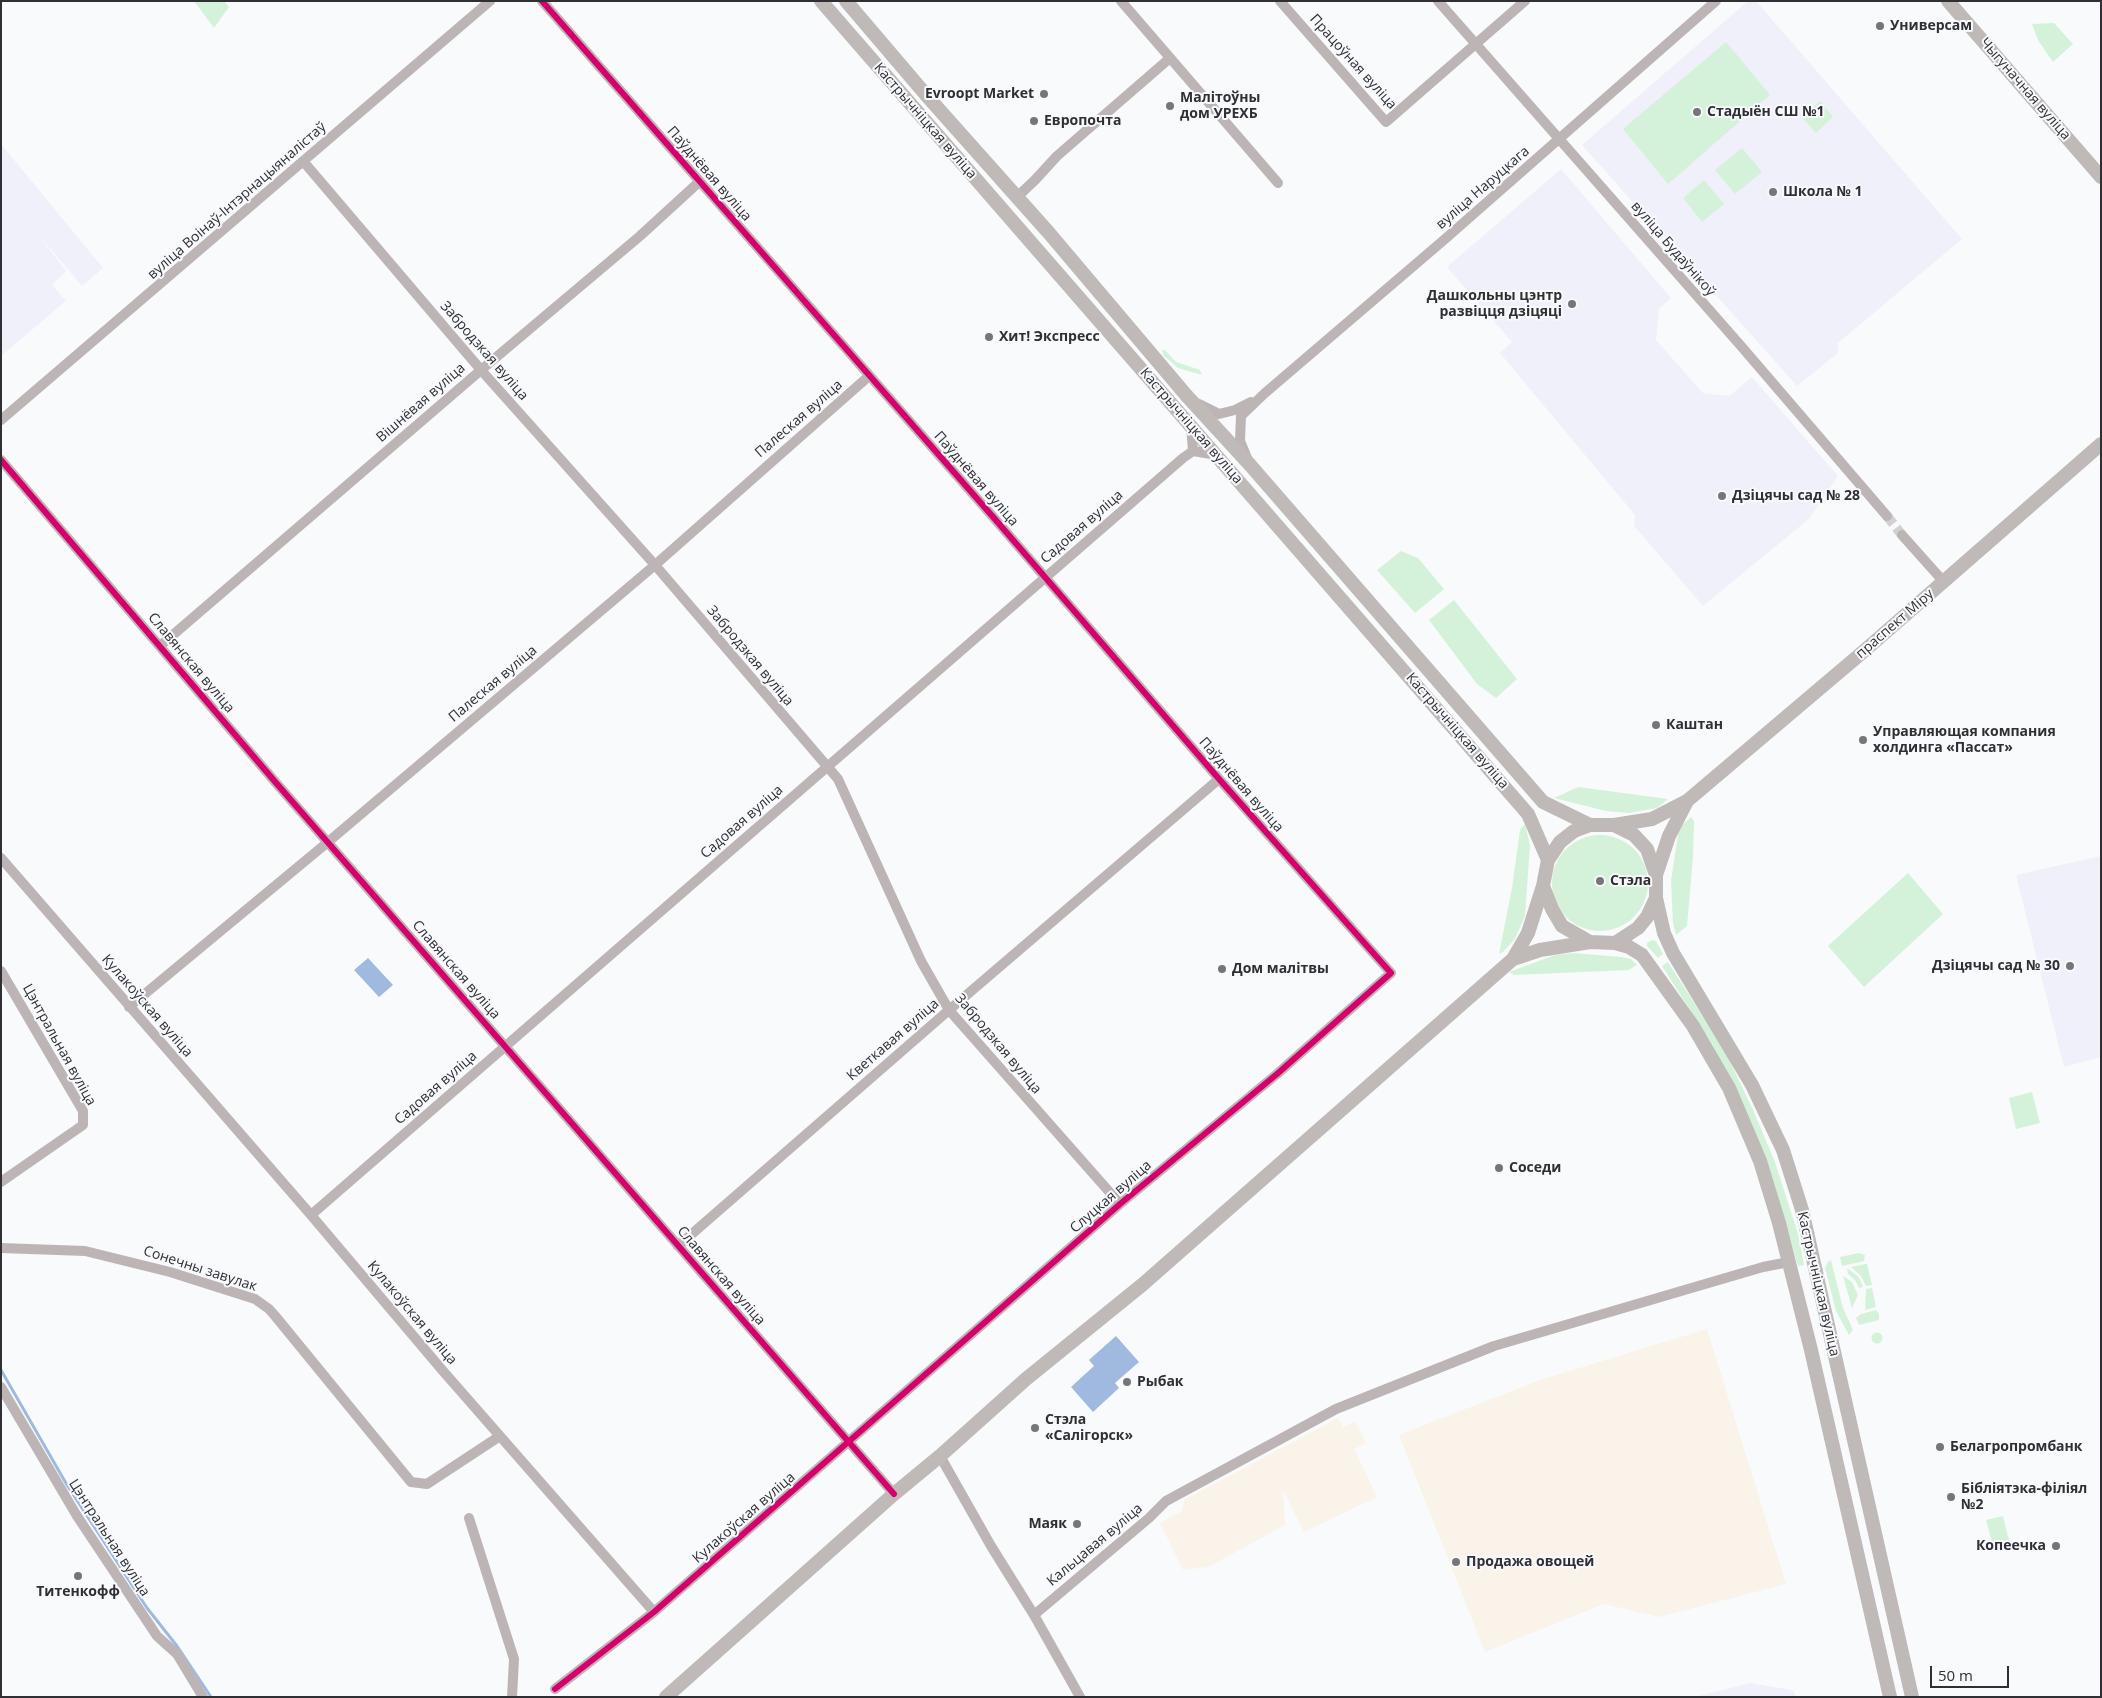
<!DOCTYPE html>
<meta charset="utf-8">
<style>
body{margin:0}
#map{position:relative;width:2102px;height:1698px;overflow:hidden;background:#f9fafc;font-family:"Open Sans",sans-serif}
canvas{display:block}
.frame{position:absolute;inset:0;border:2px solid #2f2f34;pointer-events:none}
.scale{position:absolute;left:1930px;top:1666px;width:79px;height:22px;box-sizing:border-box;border:2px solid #2f2f34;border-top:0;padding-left:6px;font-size:15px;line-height:18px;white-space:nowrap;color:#2f2f34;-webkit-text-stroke:4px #f8f9fd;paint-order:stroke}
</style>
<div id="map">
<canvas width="2102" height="1698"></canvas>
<div class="frame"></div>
<div class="scale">50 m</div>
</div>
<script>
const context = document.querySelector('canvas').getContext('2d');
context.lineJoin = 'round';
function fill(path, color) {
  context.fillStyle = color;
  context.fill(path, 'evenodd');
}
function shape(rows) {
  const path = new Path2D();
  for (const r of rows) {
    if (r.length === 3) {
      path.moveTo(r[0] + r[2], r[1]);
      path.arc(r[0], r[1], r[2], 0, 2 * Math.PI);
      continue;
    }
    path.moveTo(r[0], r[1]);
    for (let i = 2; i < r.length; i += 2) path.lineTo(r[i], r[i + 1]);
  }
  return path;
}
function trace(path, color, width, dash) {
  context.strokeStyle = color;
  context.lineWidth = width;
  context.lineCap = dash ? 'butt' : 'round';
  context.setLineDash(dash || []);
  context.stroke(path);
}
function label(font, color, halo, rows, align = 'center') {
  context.font = font + ' "Open Sans",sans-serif';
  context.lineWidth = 4;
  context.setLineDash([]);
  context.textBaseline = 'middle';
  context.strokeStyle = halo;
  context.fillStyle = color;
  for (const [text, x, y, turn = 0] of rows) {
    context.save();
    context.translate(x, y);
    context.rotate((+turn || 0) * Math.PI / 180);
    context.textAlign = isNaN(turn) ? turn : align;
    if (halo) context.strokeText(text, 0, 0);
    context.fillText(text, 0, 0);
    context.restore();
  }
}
const commercial = shape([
 [1707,1329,1786,1584,1659,1617,1604,1604,1485,1652,1399,1435,1540,1380],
 [1338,1418,1343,1427,1355,1421,1366,1443,1354,1449,1377,1497,1304,1532,1283,1490,1285,1525,1208,1567,1183,1570,1160,1523,1182,1511,1184,1500]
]);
const built = shape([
 [1748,1,1756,1,1962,239,1838,343,1838,353,1797,386,1582,145],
 [1,144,103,268,82,286,37,233,66,271,52,285,66,301,1,356],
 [1561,169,1671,298,1659,309,1656,340,1703,393,1729,396,1752,377,1838,476,1809,519,1703,606,1634,526,1635,515,1500,353,1512,342,1447,267],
 [2101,856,2101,1057,2064,1067,2016,875],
 [1750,1683,1792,1690,1796,1696,1801,1697,1694,1697]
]);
const green = shape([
 [194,1,224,1,229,7,214,28],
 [2054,23,2073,44,2053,62,2038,40,2032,24],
 [1726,42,1770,95,1668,184,1623,129],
 [1820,101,1833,117,1816,133,1802,117],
 [1742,148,1762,172,1735,194,1715,170],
 [1704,180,1724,204,1702,222,1683,198],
 [1162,350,1165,350,1176,362,1200,370,1202,375,1178,368,1164,356],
 [1401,551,1418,558,1444,589,1415,613,1377,570],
 [1454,600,1517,679,1496,698,1477,684,1429,620],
 [1578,787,1668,799,1657,808,1629,813,1606,811,1554,798],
 [1691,817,1694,821,1693,857,1687,926,1676,935,1673,923,1671,881,1679,828],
 [1525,824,1530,845,1525,916,1515,939,1503,952,1499,954,1512,888,1520,830],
 [1600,883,48],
 [1908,873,1943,914,1864,987,1828,946],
 [1652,940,1656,941,1663,954,1658,958,1647,946,1647,943],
 [1573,953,1621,957,1631,959,1637,965,1629,970,1514,975,1509,972,1555,955],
 [1668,962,1726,1053,1753,1110,1775,1162,1798,1234,1804,1265,1798,1266,1772,1177,1753,1129,1712,1044,1662,966],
 [2032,1092,2040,1123,2016,1129,2009,1098],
 [1859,1253,1865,1255,1864,1261,1842,1266,1840,1257],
 [1831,1260,1843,1308,1853,1330,1849,1335,1836,1311,1825,1268,1828,1262],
 [1865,1264,1867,1264,1872,1285,1866,1286,1861,1276,1851,1267],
 [1847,1268,1859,1277,1863,1287,1859,1288,1855,1280,1848,1274],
 [1843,1276,1852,1282,1858,1295,1852,1308],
 [1872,1288,1876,1307,1865,1310,1866,1289],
 [1876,1310,1879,1314,1879,1320,1859,1325,1856,1318,1861,1314],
 [1877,1338,5.5],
 [2003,1516,2009,1540,1993,1545,1986,1520]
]);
const water = shape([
 [368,958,393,985,379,997,354,970],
 [1116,1336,1139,1362,1115,1383,1119,1388,1093,1412,1071,1387,1094,1366,1089,1360]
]);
const stream = shape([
 [1,1370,67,1485,147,1608,177,1646,211,1697]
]);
const minorTunnel = shape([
 [1887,516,1902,535]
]);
const minor = shape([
 [542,1,994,518,1219,779,1391,973,1277,1074,1120,1204,654,1612,555,1689],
 [1121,1,1278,183],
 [1280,1,1386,122,1525,1],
 [1438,1,1741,346,1887,516],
 [303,161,481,370,655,565,838,779,921,961,949,1010,1120,1204],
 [1017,197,1035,180,1057,156,1170,58],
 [1199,404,1219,414,1235,410,1251,402],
 [1,420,490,1],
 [1191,426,1193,451],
 [1247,458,1240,441,1241,416,1265,393,1445,239,1716,1],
 [1,460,277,784,894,1494],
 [1902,535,1943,581],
 [160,646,481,370,640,236,699,182],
 [1,858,311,1215,443,1371,654,1612],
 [1,971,83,1111,83,1125,1,1182],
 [129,1007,328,842,655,565,869,376],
 [311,1215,1183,458,1193,451,1217,455],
 [678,1246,949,1010,1219,779],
 [1,1248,85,1251,170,1272,255,1299,269,1309,276,1317,411,1482,427,1484,500,1436],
 [1,1387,77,1516,157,1636,177,1654,203,1697],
 [940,1456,991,1546,1034,1615,1080,1697],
 [469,1518,514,1659,512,1697],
 [1034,1615,1149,1518,1166,1501,1336,1409,1494,1346,1763,1267,1789,1262]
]);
const major = shape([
 [821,1,1528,814,1548,860],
 [846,1,927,96,1049,233,1186,395,1251,466,1543,802,1590,825],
 [1948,1,2101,177],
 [1614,825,1634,835,1647,849,1656,875],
 [1543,886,1552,909,1562,926,1590,942],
 [1656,898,1664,933,1673,953,1752,1085,1783,1150,1802,1210,1912,1697],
 [1615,943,1638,928,1647,917,1656,898,1656,875,1669,836,1687,801],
 [1513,959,1528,933,1543,886,1548,860,1560,842,1574,831,1590,825,1614,825,1652,819,1687,801,1864,651,2101,444],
 [666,1697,894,1494,940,1456,1026,1379,1142,1285,1513,959,1540,950,1590,942,1615,943,1629,947,1642,955,1693,1026,1729,1088,1760,1161,1779,1223,1811,1350,1890,1697]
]);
const cycleway = shape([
 [542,1,994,518,1219,779,1391,973,1277,1074,1120,1204,654,1612,555,1689],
 [1,460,277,784,894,1494]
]);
const markers = [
 [1880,26,5,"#76767a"],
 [1044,94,5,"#76767a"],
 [1170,106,5,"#76767a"],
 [1697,112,5,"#76767a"],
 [1034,121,5,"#76767a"],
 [1773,192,5,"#76767a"],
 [1572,304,5,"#76767a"],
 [989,337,5,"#76767a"],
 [1722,496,5,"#76767a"],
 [1656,725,5,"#76767a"],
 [1863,740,5,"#76767a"],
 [1600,881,5,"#76767a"],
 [2070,966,5,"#76767a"],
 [1222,969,5,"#76767a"],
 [1499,1168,5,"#76767a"],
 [1127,1382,5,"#76767a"],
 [1035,1428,5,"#76767a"],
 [1940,1447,5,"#76767a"],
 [1951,1497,5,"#76767a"],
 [1077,1524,5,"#76767a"],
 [2056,1546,5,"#76767a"],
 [1456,1562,5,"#76767a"],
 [78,1576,5,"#76767a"]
];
const poiNames = [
 ["Универсам",1890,26],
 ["Evroopt Market",1034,94,"right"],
 ["Малітоўны",1180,98],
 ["дом УРЕХБ",1180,114],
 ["Стадыён СШ №1",1707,112],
 ["Европочта",1044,121],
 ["Школа № 1",1783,192],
 ["Дашкольны цэнтр",1562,296,"right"],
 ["развіцця дзіцяці",1562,312,"right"],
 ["Хит! Экспресс",999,337],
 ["Дзіцячы сад № 28",1732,496],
 ["Каштан",1666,725],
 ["Управляющая компания",1873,732],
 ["холдинга «Пассат»",1873,748],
 ["Стэла",1610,881],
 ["Дзіцячы сад № 30",2060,966,"right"],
 ["Дом малітвы",1232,969],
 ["Соседи",1509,1168],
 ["Рыбак",1137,1382],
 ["Стэла",1045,1420],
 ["«Салігорск»",1045,1436],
 ["Белагропромбанк",1950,1447],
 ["Бібліятэка-філіял",1961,1489],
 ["№2",1961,1505],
 ["Маяк",1067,1524,"right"],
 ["Копеечка",2046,1546,"right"],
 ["Продажа овощей",1466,1562],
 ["Титенкофф",78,1592,"center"]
];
const streetNames = [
 ["Працоўная вуліца",1353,62,48],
 ["Чыгуначная вуліца",2025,89,49],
 ["Кастрычніцкая вуліца",925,121,49],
 ["Паўднёвая вуліца",709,174,49],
 ["вуліца Наруцкага",1483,188,-41],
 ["вуліца Воінаў-Інтэрнацыяналістаў",237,201,-41],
 ["вуліца Будаўнікоў",1673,249,49],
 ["Забродзкая вуліца",484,351,49],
 ["Вішнёвая вуліца",421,403,-41],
 ["Палеская вуліца",799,419,-41],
 ["Кастрычніцкая вуліца",1191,426,49],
 ["Паўднёвая вуліца",976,479,49],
 ["Садовая вуліца",1082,527,-41],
 ["праспект Міру",1895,624,-41],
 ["Забродзкая вуліца",750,656,50],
 ["Славянская вуліца",191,663,50],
 ["Палеская вуліца",493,684,-40],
 ["Кастрычніцкая вуліца",1457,731,49],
 ["Паўднёвая вуліца",1241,785,49],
 ["Садовая вуліца",742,822,-41],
 ["Славянская вуліца",456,970,49],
 ["Кулакоўская вуліца",147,1006,49],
 ["Кветкавая вуліца",893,1040,-41],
 ["Забродзкая вуліца",998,1044,50],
 ["Цэнтральная вуліца",59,1045,61],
 ["Садовая вуліца",436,1088,-41],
 ["Слуцкая вуліца",1111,1197,-41],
 ["Сонечны завулак",200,1269,18],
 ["Славянская вуліца",721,1276,49],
 ["Кастрычніцкая вуліца",1818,1284,77],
 ["Кулакоўская вуліца",412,1313,50],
 ["Кулакоўская вуліца",744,1518,-41],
 ["Цэнтральная вуліца",109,1538,57],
 ["Кальцавая вуліца",1095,1545,-40]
];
fill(commercial, '#faf3e9');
fill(built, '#f0f0fa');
fill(green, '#d4f2d9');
fill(water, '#9fbade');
trace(stream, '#9fbade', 3);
trace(minorTunnel, '#d1d1d4', 10, [10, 5]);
trace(minor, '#bdb5b5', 10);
trace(major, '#bfb9b8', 14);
trace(cycleway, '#d6006c', 6);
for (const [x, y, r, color] of markers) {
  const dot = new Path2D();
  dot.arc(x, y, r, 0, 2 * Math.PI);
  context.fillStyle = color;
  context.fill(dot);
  trace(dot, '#f8f9fd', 2);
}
label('bold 14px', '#2f2f34', '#f8f9fd', poiNames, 'left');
label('14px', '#2f2f34', '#f8f9fd', streetNames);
</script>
